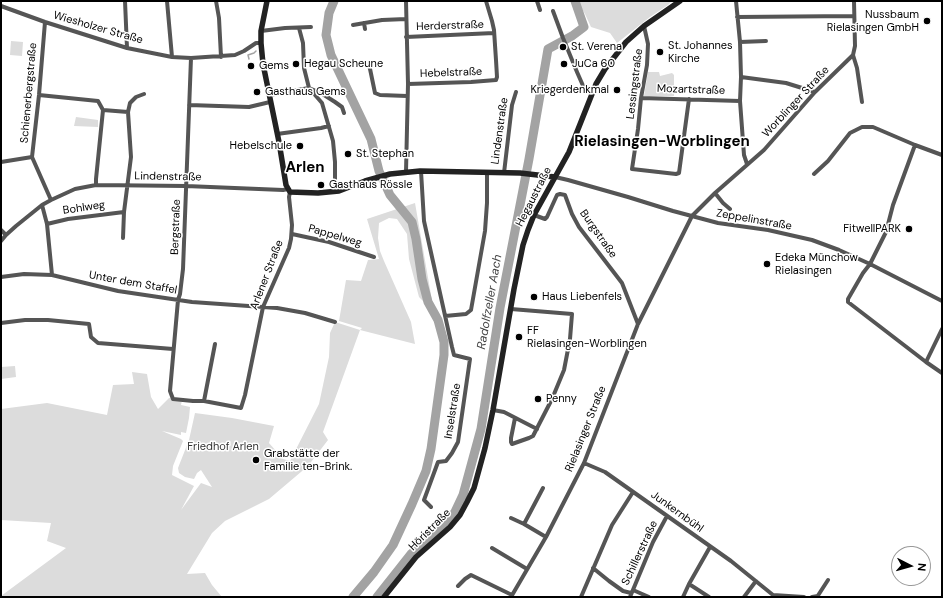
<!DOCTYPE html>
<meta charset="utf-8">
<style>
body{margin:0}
#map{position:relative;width:943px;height:598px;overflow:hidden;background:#fff;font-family:"DM Sans",sans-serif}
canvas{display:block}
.frame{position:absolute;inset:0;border:2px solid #000;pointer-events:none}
.north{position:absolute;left:891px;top:546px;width:40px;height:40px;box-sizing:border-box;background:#fff;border:1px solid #999;border-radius:50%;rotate:96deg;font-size:11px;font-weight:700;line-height:16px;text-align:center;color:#000}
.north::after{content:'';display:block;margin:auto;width:14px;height:18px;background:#000;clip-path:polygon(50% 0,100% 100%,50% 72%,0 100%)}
</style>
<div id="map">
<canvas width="943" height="598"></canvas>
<div class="frame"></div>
<div class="north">N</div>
</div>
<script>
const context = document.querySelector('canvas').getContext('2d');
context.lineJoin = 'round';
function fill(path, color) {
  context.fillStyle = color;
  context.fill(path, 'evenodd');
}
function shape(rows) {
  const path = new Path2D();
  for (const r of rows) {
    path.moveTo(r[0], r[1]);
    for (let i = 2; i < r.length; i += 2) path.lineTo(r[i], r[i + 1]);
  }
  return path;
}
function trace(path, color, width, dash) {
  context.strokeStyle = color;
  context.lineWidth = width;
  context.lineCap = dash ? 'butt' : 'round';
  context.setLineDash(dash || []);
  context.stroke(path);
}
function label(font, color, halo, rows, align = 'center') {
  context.font = font + ' "DM Sans",sans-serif';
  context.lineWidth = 3;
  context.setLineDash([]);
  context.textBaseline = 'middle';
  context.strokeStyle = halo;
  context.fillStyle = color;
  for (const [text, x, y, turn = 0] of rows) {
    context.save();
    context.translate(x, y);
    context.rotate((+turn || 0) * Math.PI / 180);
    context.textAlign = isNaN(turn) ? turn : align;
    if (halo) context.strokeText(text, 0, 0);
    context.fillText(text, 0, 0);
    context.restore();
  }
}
const green = shape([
 [577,1,672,1,668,5,650,17,617,43,610,33,591,27,585,14],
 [11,41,23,42,22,56,10,55],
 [648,72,659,72,660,76,672,73,674,75,674,96,644,96],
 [76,117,98,120,98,127,74,126],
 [415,203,434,312,419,297,409,259,407,234,397,219,389,218,379,223,378,238,380,251,384,261,411,322,415,344,360,330,323,432,328,440,308,466,269,499,225,521,212,533,187,574,205,573,212,585,222,597,1,597,1,596,66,548,47,541,51,523,1,520,1,409,47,403,107,415,113,385,134,384,132,372,147,374,151,397,158,409,169,398,182,400,181,405,190,407,189,418,186,433,181,432,181,435,162,431,181,439,183,441,173,466,172,475,194,486,181,510,201,483,212,487,201,470,197,473,194,479,185,477,179,473,178,468,189,440,195,413,232,418,274,426,269,443,283,459,290,461,319,404,329,357,330,333,335,322,360,330,362,328,339,321,346,280,361,281,368,260,379,259,367,219],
 [15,366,16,377,1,379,1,367]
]);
const stream = shape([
 [249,59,248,55,254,53,256,51]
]);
const river = shape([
 [334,1,329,13,326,35,331,55,371,139,379,171,390,195,412,222,416,239,422,279,428,302,438,320,444,342,444,355,431,449,426,471,412,504,393,545,374,572,353,597],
 [377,597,411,554,442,528,455,512,463,495,481,429,500,308,529,159,548,49,572,36,584,27,575,1]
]);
const street = shape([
 [125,1,127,48],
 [167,1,172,57],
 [216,1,219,18,221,57],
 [406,1,408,84,406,172],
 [537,1,540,10],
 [736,1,740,42,741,77,740,101,744,155,747,164],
 [1,6,45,22,127,48,172,57,191,58,235,55,244,51,256,43,261,43],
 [553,11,563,38,577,72,584,88,592,93],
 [737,17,854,16],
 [364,23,365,29],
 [353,25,382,20,406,19],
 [644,26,648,44,647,65,641,98,638,129,632,169,676,174,679,173,689,99],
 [299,28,303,43,304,68,309,88,322,103,333,141,335,162,335,192],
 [261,31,285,28,311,27],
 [406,37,494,33],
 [740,42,766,41],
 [853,55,857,68,862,102],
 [191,58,183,269,180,294,178,300,170,391,173,399,193,401,204,401,241,408,245,395,263,307,289,248,291,239,292,225,289,197,290,192],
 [369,64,375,93,380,95,407,96],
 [741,77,786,83,815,92],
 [408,84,471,82,496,80,497,77,496,60,494,30,492,21,486,1],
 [39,95,98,101,103,110,96,179,96,185],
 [269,95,309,88,321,93,335,102,342,107,344,113],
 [641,98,740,101],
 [189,105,249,107,270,102],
 [103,110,128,112,131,157,124,212,123,238],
 [128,112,130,103,136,97,144,94],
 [277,134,321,128,329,126],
 [915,145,893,205,886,232,870,264,863,273,848,299,848,302,926,362,942,373],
 [32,157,51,200],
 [1,162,32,157,39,95,45,22],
 [421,171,424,221,452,347,454,355,470,359,458,442,452,453,446,461,438,462,424,500,431,507],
 [504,173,512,105,516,92],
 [814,174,828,161,850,133,862,127,873,127,915,145,942,155],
 [555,177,568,180,628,197,673,211,718,223,768,230,812,240,839,250,870,264,942,301],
 [715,193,723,203,730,209],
 [42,205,47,224,52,275],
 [534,215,545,219,547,217,557,195,560,194,565,195,572,214,579,227,622,283,638,324],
 [47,224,68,219,124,212],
 [1,230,6,235],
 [292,234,329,242,374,257],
 [1,241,6,235,16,226,42,205,51,200,75,189,96,185,186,186,283,190,288,189],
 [1,277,24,274,52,275,118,291,192,302,277,308,305,313,335,322],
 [511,309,572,314,570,339,564,370,552,399,533,436,529,438,512,444,511,442,511,438,515,418],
 [445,316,466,314,471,310,485,231,487,203,487,172],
 [1,323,25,320,48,320,89,324,91,337,98,343,173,349],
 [926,362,942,329],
 [204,401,215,344],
 [493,410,504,412,537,429],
 [584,463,605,472,731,561,773,595,775,597],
 [511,518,524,524,546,537],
 [524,524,543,488],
 [492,548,527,569],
 [593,568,609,581,623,591,631,593],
 [689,584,709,597],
 [458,586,465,579,471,575,512,595],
 [633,590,649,597],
 [773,595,804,597],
 [511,597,546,537,584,463,638,324,692,216,715,193,764,150,815,92,853,55,855,46,854,1],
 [581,597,612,525,633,492],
 [630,597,653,542,667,516],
 [683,597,689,584,710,547],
 [744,597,756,581],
 [812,597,818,596],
 [817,597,828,580]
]);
const secondary = shape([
 [267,1,261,31,261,43,263,64,279,142,286,185,290,192,318,193,339,191,365,181,390,174,420,171,520,173,555,177],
 [384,597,416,557,450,527,460,515,467,502,474,488,485,448,493,410,514,289,523,245,528,230,534,215,569,152,596,84,605,69,626,42,644,26,680,1]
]);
const markers = [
 [927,21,4,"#000"],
 [563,47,4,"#000"],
 [660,52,4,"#000"],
 [296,64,4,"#000"],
 [564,64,4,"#000"],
 [251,66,4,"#000"],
 [617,90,4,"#000"],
 [257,92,4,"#000"],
 [300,146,4,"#000"],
 [348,154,4,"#000"],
 [321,185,4,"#000"],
 [909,229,4,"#000"],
 [767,264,4,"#000"],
 [534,297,4,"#000"],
 [519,337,4,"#000"],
 [538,399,4,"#000"],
 [256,460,4,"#000"]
];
const poiNames = [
 ["Nussbaum",919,15,"right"],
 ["Rielasingen GmbH",919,28,"right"],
 ["St. Johannes",668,46],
 ["Kirche",668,59],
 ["St. Verena",571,47],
 ["Hegau Scheune",304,64],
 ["JuCa 60",572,64],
 ["Gems",259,66],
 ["Kriegerdenkmal",609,90,"right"],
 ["Gasthaus Gems",265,92],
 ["Hebelschule",292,146,"right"],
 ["St. Stephan",356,154],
 ["Gasthaus Rössle",329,185],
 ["FitwellPARK",901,229,"right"],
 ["Edeka Münchow",775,258],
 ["Rielasingen",775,271],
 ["Haus Liebenfels",542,297],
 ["FF",527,331],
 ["Rielasingen-Worblingen",527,344],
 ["Penny",546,399],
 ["Grabstätte der",264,454],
 ["Familie ten-Brink.",264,467]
];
const streetNames = [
 ["Herderstraße",450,26,-2],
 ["Wiesholzer Straße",98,28,16],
 ["Hebelstraße",451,73,-2],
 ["Lessingstraße",635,84,-83],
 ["Mozartstraße",691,90,2],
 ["Schienerbergstraße",29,93,-85],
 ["Worblinger Straße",796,102,-47],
 ["Lindenstraße",500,131,-82],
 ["Lindenstraße",168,177,1],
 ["Hegaustraße",534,197,-63],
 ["Bohlweg",84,208,-8],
 ["Zeppelinstraße",754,220,10],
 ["Bergstraße",176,227,-88],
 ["Burgstraße",598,234,55],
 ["Pappelweg",335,236,16],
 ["Arlener Straße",267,275,-69],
 ["Unter dem Staffel",133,283,10],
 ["Inselstraße",453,411,-81],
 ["Rielasinger Straße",586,429,-68],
 ["Junkernbühl",677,512,36],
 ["Höristraße",430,530,-45],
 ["Schillerstraße",640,553,-65]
];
const parkNames = [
 ["Friedhof Arlen",223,447]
];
const waterNames = [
 ["Radolfzeller Aach",490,302,-80]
];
const districtNames = [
 ["Rielasingen-Worblingen",662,142],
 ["Arlen",305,168]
];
fill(green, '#dcdcdc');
trace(stream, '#a3a3a3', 1.5);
trace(river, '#a3a3a3', 9);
trace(street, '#555', 4);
trace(secondary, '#222', 5.5);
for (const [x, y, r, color] of markers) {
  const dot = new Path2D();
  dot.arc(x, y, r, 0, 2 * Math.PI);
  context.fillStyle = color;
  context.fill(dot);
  trace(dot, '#fff', 1.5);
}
label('11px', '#000', '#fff', poiNames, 'left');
label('11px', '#000', '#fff', streetNames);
label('11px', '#333', '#fff', parkNames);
label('italic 12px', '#444', '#fff', waterNames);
label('bold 15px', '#000', '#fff', districtNames);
</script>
